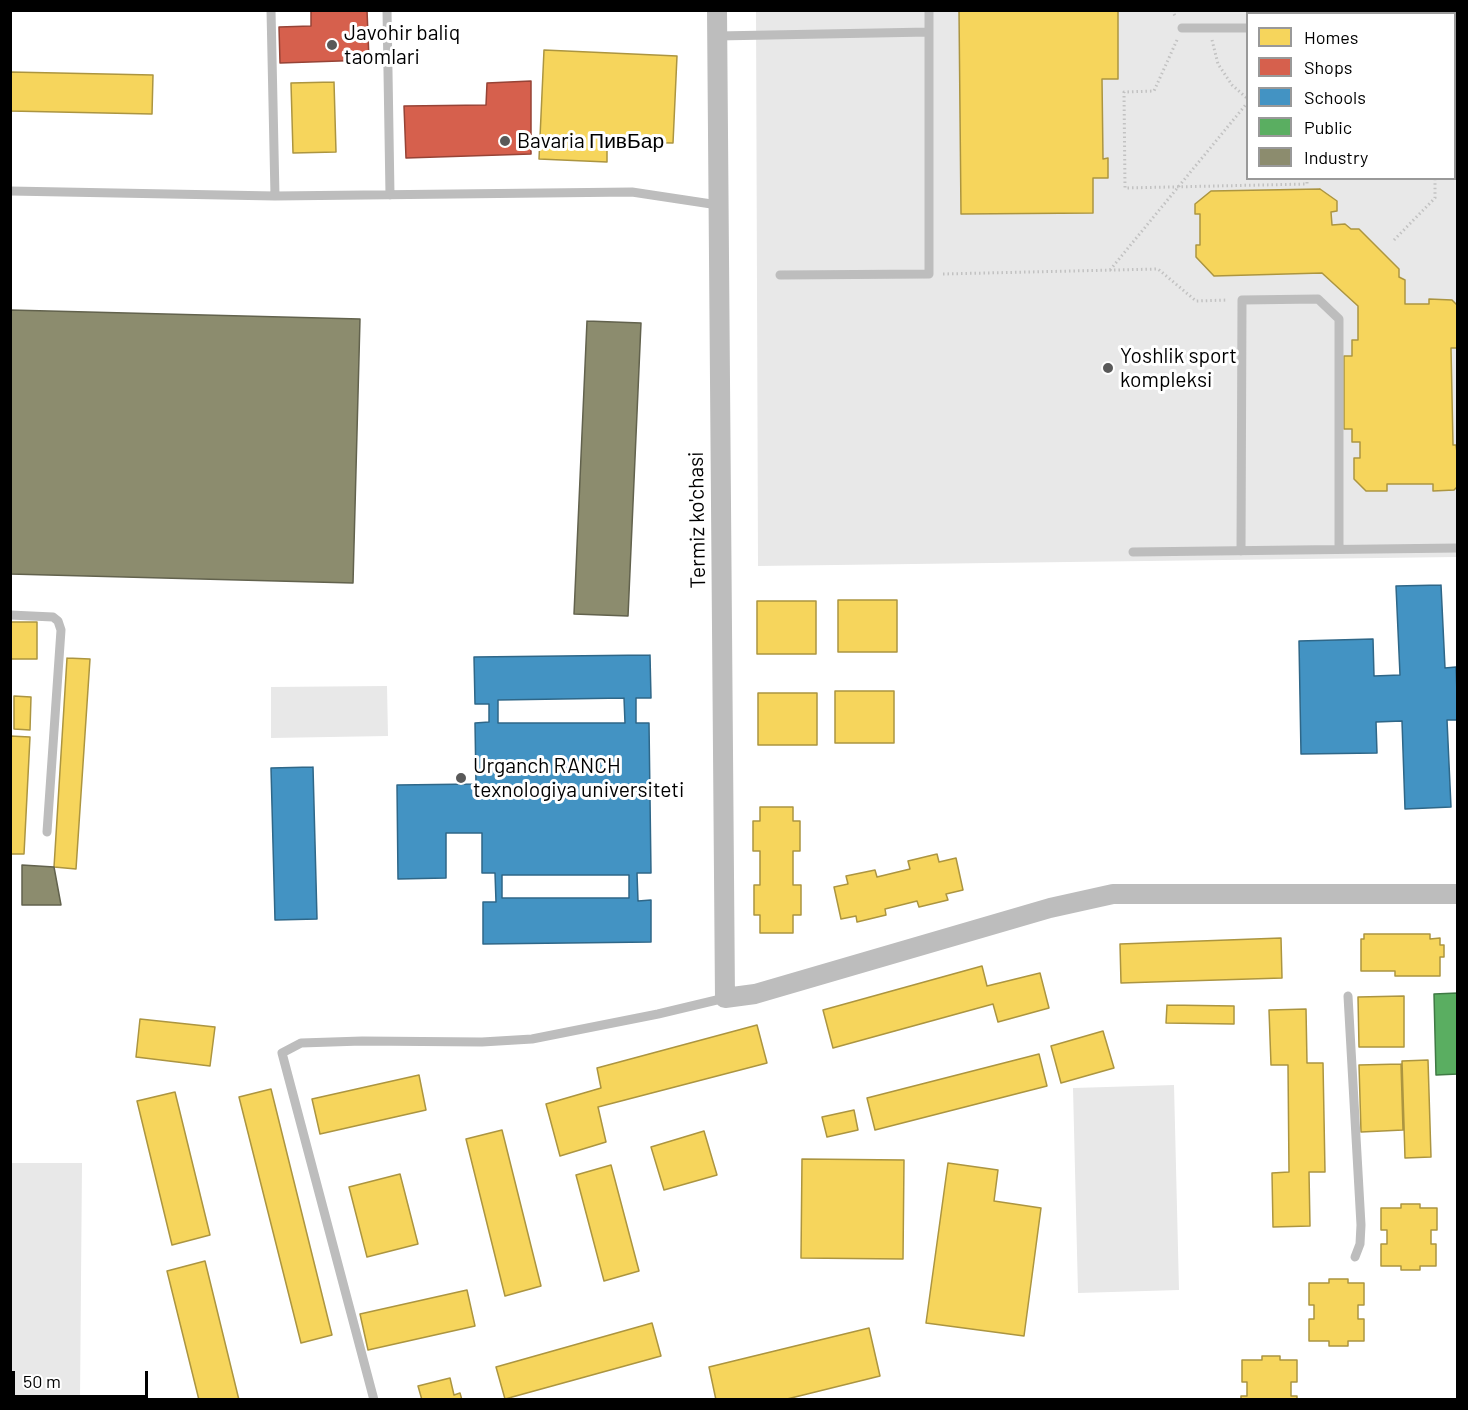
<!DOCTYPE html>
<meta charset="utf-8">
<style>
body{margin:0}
#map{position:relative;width:1468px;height:1410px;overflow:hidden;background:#fff;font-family:Barlow,sans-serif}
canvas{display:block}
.frame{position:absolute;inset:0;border:12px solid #000;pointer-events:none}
.legend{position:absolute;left:1246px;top:12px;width:210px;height:168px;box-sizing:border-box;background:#fff;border:2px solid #999;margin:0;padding:8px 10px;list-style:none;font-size:18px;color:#000}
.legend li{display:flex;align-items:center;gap:12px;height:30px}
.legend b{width:30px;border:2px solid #999}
.scale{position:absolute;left:12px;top:1371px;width:136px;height:27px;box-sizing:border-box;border:3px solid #000;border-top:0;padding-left:8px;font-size:18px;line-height:21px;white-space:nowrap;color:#000;-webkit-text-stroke:4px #fff;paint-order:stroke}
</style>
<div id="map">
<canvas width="1468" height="1410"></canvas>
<div class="frame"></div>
<ul class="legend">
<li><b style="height:16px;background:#f6d55c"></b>Homes</li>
<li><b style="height:16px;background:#d6604d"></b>Shops</li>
<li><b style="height:16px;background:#4393c3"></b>Schools</li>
<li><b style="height:16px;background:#5aae61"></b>Public</li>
<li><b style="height:16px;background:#8c8c6e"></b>Industry</li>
</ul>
<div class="scale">50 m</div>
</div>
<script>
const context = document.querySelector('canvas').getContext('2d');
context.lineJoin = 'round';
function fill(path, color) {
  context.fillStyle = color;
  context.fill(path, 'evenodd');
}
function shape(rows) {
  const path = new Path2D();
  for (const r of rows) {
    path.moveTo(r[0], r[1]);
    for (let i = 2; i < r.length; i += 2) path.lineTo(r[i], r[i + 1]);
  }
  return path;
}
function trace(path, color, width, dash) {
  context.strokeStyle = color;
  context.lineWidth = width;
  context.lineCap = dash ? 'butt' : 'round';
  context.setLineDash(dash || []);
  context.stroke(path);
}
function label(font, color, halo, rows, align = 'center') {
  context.font = font + ' Barlow,sans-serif';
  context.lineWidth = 6;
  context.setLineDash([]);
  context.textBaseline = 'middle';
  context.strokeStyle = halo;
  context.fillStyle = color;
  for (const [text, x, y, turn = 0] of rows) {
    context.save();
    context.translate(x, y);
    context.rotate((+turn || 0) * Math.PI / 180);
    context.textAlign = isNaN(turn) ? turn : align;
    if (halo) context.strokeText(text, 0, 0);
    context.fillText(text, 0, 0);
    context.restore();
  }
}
const green = shape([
 [756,11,1457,11,1457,557,758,566],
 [1248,14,1454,14,1454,178,1248,178],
 [387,686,388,736,271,738,271,687],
 [1174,1085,1179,1290,1078,1293,1073,1088],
 [11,1163,82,1163,80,1399,11,1399]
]);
const homes = shape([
 [959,10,1118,10,1118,79,1102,79,1103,159,1108,158,1108,178,1093,178,1093,213,961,214,959,10],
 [544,50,677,56,673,143,607,142,607,162,539,159,544,50],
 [10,72,153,75,152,114,10,111,10,72],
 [334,82,336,152,293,153,291,83,334,82],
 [1320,189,1337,201,1337,211,1331,212,1332,225,1345,224,1351,229,1359,229,1399,269,1399,277,1405,280,1405,304,1429,304,1429,299,1452,300,1458,306,1458,348,1451,348,1453,445,1456,445,1458,460,1458,486,1454,490,1433,491,1433,484,1387,484,1387,491,1366,491,1354,479,1354,458,1360,458,1360,442,1352,442,1352,429,1344,429,1344,356,1352,356,1352,340,1358,340,1358,306,1322,273,1214,276,1196,257,1196,245,1200,245,1200,214,1195,214,1195,204,1211,191,1320,189],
 [838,600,897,600,897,652,838,652,838,600],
 [757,601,816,601,816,654,757,654,757,601],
 [10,622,37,622,37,659,10,659,10,622],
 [67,658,90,659,76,869,54,867,67,658],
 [835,691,894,691,894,743,835,743,835,691],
 [758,693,817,693,817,745,758,745,758,693],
 [14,696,31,697,30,730,14,729,14,696],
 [10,736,30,737,24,854,10,854,10,736],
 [760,807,793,807,793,821,800,821,800,851,793,851,793,885,801,885,801,915,793,915,793,933,760,933,760,915,754,915,754,885,760,885,760,851,753,851,753,821,760,821,760,807],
 [937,854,939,862,956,858,963,890,946,894,948,900,919,907,917,901,885,909,886,915,857,922,856,916,841,919,834,887,848,884,846,876,875,870,877,877,910,869,908,861,937,854],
 [1364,934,1430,934,1430,939,1440,938,1440,945,1444,945,1444,957,1440,957,1440,976,1395,976,1395,971,1361,971,1361,939,1364,939,1364,934],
 [1281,938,1282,978,1121,983,1120,944,1281,938],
 [982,966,987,986,1040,973,1049,1008,998,1022,993,1004,833,1048,823,1010,982,966],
 [1404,996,1404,1047,1359,1047,1358,997,1404,996],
 [1167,1005,1234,1006,1234,1024,1166,1023,1167,1005],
 [1306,1009,1307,1063,1323,1063,1325,1172,1309,1172,1310,1226,1273,1227,1272,1173,1289,1172,1288,1065,1271,1065,1269,1010,1306,1009],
 [140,1019,215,1027,210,1066,136,1057,140,1019],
 [757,1025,767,1063,598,1107,606,1142,560,1156,546,1104,601,1088,597,1068,757,1025],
 [1103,1031,1114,1068,1061,1083,1051,1046,1103,1031],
 [1039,1054,1047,1086,875,1130,867,1098,1039,1054],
 [1428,1060,1431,1157,1405,1158,1402,1061,1428,1060],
 [1401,1064,1403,1130,1361,1132,1359,1065,1401,1064],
 [419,1075,426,1110,320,1134,312,1099,419,1075],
 [271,1089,332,1335,301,1343,239,1097,271,1089],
 [175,1092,210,1235,172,1245,137,1101,175,1092],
 [854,1110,858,1130,827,1137,822,1117,854,1110],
 [502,1130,541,1286,505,1296,466,1139,502,1130],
 [704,1131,717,1175,664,1190,651,1147,704,1131],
 [802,1159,904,1160,903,1259,801,1258,802,1159],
 [948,1163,998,1170,994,1201,1041,1208,1024,1336,926,1323,948,1163],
 [611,1165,639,1271,604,1281,576,1175,611,1165],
 [400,1174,418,1244,367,1257,349,1187,400,1174],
 [1401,1204,1420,1204,1420,1208,1437,1208,1437,1230,1431,1230,1431,1244,1436,1244,1436,1266,1420,1266,1420,1270,1401,1270,1401,1266,1381,1266,1381,1244,1387,1244,1387,1230,1381,1230,1381,1208,1401,1208,1401,1204],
 [205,1261,239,1400,199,1400,167,1271,205,1261],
 [1329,1279,1348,1279,1348,1283,1364,1283,1364,1305,1358,1305,1358,1319,1364,1319,1364,1341,1348,1341,1348,1346,1329,1346,1329,1341,1309,1341,1309,1319,1314,1319,1314,1305,1309,1305,1309,1283,1329,1283,1329,1279],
 [467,1290,475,1326,368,1350,360,1314,467,1290],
 [652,1323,661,1356,505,1399,496,1367,652,1323],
 [869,1328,880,1376,783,1400,716,1400,709,1367,869,1328],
 [1262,1356,1280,1356,1280,1360,1297,1360,1297,1382,1291,1382,1291,1396,1297,1396,1297,1400,1241,1400,1241,1396,1247,1396,1247,1382,1242,1382,1242,1360,1262,1360,1262,1356],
 [450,1378,454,1395,460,1393,462,1400,422,1400,418,1386,450,1378]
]);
const shops = shape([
 [311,10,367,10,369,60,280,63,279,27,311,26,311,10],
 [531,81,531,154,406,158,404,106,486,105,487,83,531,81]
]);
const schools = shape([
 [1441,585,1445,668,1456,667,1458,720,1447,720,1451,807,1405,809,1402,721,1376,722,1377,753,1301,754,1299,641,1373,639,1374,676,1400,675,1396,586,1441,585],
 [650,655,651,698,636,698,636,723,649,723,651,873,637,873,638,901,651,900,651,942,483,944,483,902,496,902,495,873,482,873,482,833,446,833,446,878,398,879,397,785,476,784,475,723,489,722,489,704,475,704,474,657,650,655],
 [624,698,625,723,498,723,498,700,624,698],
 [502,875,629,875,629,898,502,898,502,875],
 [313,767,317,919,275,920,271,768,313,767]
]);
const public = shape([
 [1458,993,1458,1074,1436,1075,1434,994,1458,993]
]);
const industry = shape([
 [10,310,360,319,353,583,10,574,10,310],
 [587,321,641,323,628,616,574,614,587,321],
 [22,865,54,867,61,905,22,905,22,865]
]);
const path = shape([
 [1172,10,1176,18],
 [1429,10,1429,14],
 [1177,40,1154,91,1124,92,1125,188,1307,184,1307,178],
 [1212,40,1218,64,1232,85,1248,99],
 [1394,240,1435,198,1435,178],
 [1110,270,1248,102],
 [943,274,1158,269,1196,301,1228,300]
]);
const service = shape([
 [271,10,275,196],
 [387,10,390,195],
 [1324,10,1326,14],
 [1286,14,1288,10],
 [1454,24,1458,24],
 [1182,28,1248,28],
 [717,36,929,32],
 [10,191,275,196,632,192,718,205],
 [780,275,929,274,929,10],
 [1241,551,1242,300,1318,299,1339,319,1339,549],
 [1133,552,1458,548],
 [10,615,53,617,58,621,61,630,47,832],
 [1348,996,1361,1225,1360,1244,1355,1257],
 [374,1400,282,1053,301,1043,362,1041,482,1042,532,1039,658,1014,725,998]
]);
const minor = shape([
 [717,10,725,998,755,994,1050,908,1113,894,1458,894]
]);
const markers = [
 [332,45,6,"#595959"],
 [505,141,6,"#595959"],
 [1108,368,6,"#595959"],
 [461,778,6,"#595959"]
];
const poiNames = [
 ["Javohir baliq",344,33],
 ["taomlari",344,57],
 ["Bavaria ПивБар",517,141],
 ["Yoshlik sport",1120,356],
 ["kompleksi",1120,380],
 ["Urganch RANCH",473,766],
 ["texnologiya universiteti",473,790]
];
const streetNames = [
 ["Termiz ko'chasi",697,520,-91]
];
fill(green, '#e8e8e8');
fill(homes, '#f6d55c');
trace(homes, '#ac9540', 1.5);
fill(shops, '#d6604d');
trace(shops, '#964336', 1.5);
fill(schools, '#4393c3');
trace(schools, '#2f6788', 1.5);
fill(public, '#5aae61');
trace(public, '#3f7a44', 1.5);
fill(industry, '#8c8c6e');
trace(industry, '#62624d', 1.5);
trace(path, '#c2c2c2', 3, [1.5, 3]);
trace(service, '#bdbdbd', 9);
trace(minor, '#bdbdbd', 20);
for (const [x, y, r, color] of markers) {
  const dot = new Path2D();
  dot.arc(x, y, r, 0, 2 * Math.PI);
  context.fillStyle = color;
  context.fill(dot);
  trace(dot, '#fff', 2);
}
label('21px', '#000', '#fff', poiNames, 'left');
label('21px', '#000', '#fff', streetNames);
</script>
